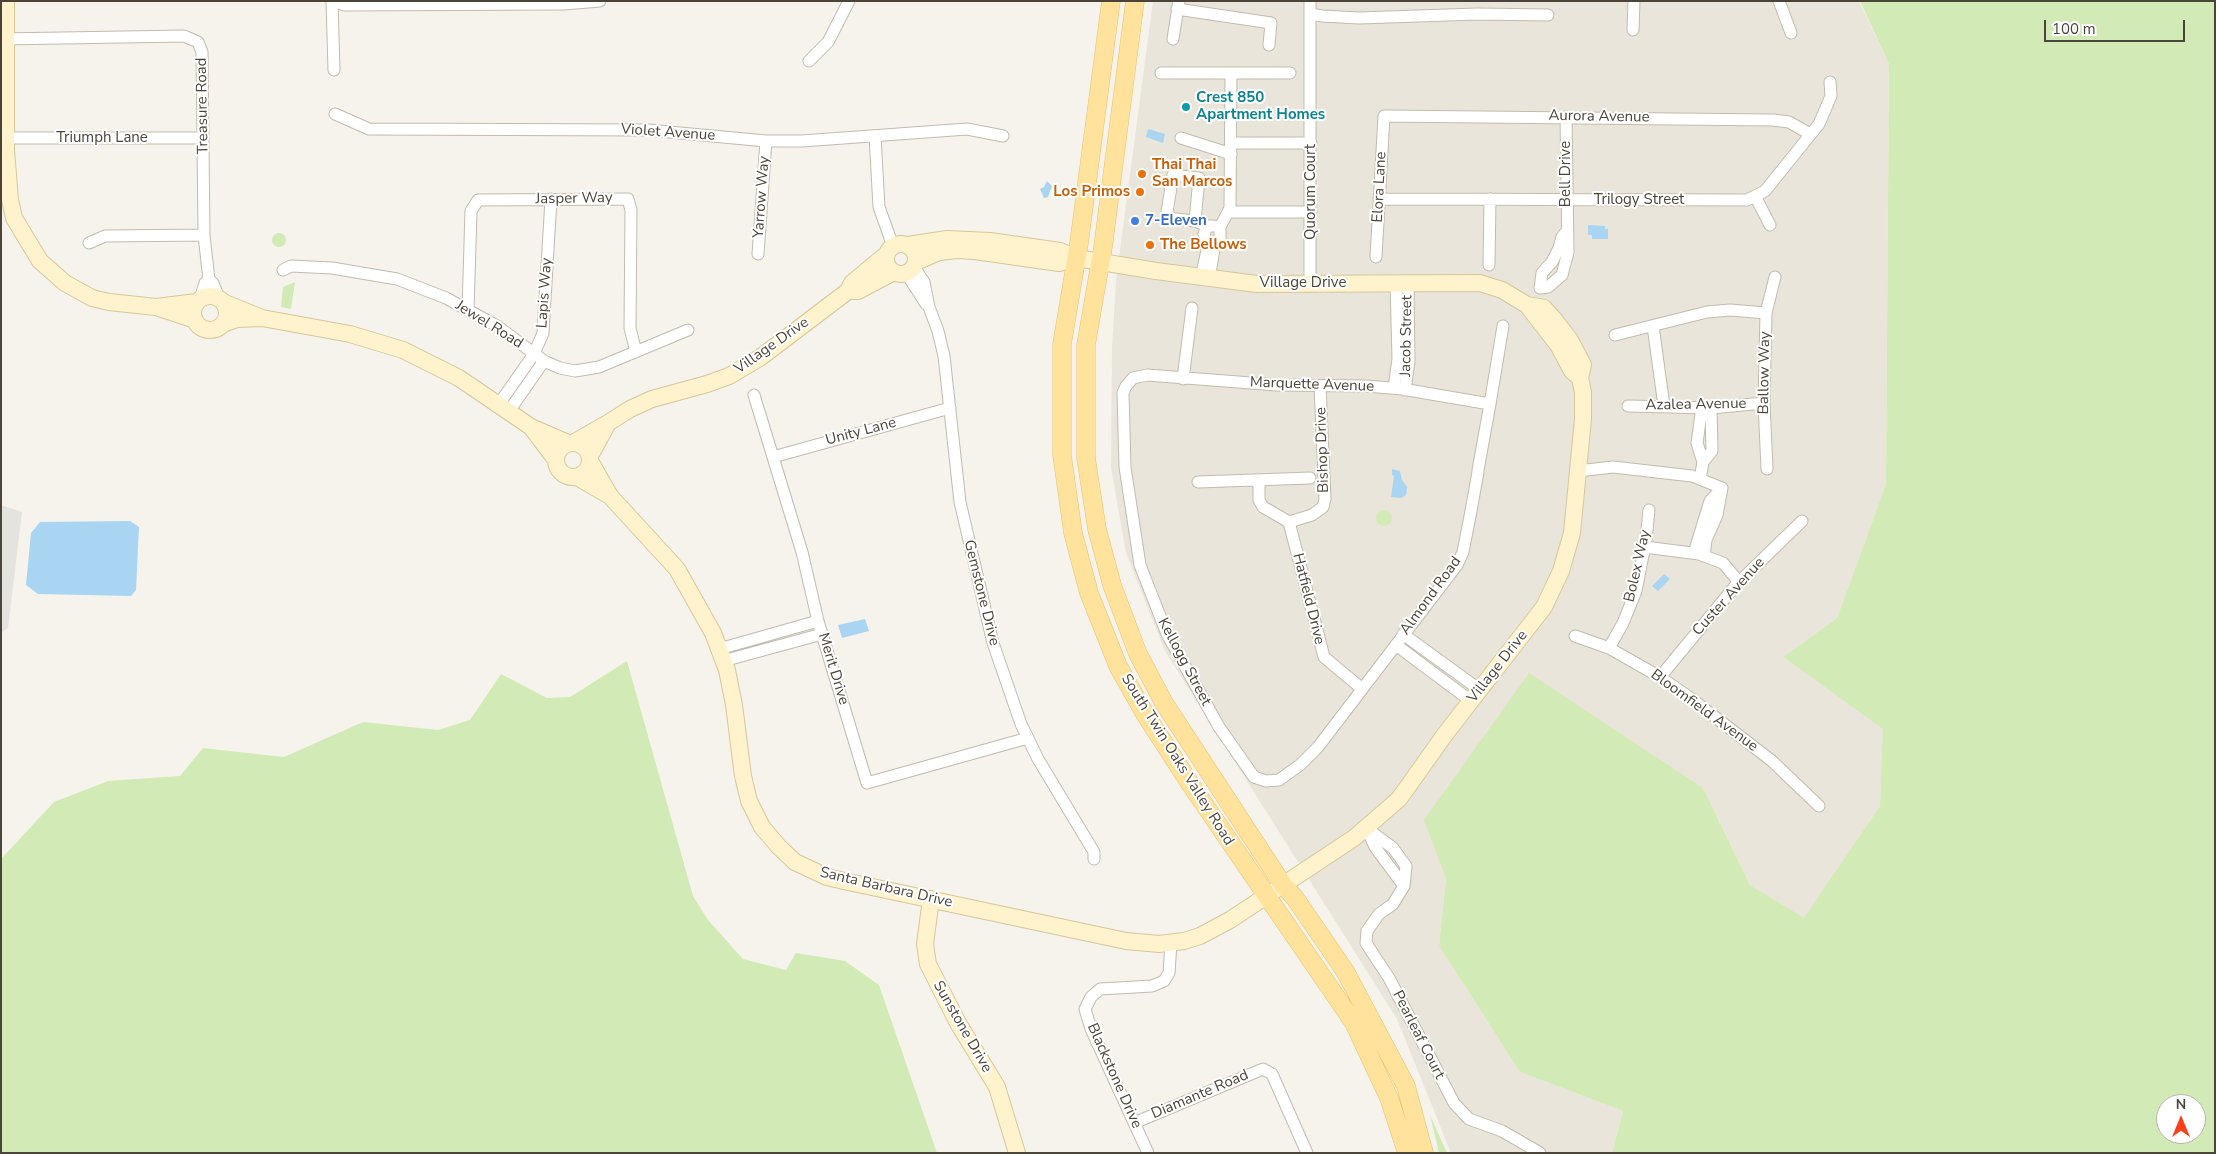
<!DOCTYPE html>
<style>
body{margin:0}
#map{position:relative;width:2216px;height:1154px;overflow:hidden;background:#f6f3ec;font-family:"Nunito Sans",sans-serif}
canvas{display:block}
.frame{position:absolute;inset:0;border:2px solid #4b4439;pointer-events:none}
.north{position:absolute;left:2156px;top:1094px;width:50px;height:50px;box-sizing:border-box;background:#fff;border:1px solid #b7b4b0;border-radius:50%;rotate:0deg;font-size:14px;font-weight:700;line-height:20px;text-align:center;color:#4b4439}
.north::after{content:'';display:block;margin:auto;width:18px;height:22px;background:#fc3f1d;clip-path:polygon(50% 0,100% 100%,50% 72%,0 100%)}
.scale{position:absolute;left:2044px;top:20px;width:141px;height:22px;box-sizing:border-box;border:2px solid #4b4439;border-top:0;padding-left:6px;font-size:15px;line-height:18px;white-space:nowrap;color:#4b4439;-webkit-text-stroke:4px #fff;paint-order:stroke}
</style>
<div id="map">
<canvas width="2216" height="1154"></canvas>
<div class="frame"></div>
<div class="north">N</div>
<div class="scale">100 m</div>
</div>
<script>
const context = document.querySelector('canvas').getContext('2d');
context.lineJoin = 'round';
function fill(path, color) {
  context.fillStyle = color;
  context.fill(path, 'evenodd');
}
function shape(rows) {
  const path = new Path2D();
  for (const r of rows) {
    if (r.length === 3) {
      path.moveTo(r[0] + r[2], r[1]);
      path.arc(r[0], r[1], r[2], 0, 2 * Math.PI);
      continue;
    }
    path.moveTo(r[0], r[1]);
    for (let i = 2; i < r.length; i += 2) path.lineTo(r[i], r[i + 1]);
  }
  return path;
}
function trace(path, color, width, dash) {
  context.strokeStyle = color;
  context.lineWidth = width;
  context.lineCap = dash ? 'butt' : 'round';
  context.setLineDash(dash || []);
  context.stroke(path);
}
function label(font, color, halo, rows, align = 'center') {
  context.font = font + ' "Nunito Sans",sans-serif';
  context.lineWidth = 4;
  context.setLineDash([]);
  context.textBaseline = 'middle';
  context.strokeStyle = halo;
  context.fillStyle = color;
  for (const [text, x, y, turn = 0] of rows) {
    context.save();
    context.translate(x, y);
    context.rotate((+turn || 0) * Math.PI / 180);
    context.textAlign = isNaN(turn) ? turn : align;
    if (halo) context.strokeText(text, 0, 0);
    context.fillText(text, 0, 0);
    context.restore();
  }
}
const residential = shape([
 [1153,1,1859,1,1889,64,1886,484,1837,618,1783,657,1884,729,1880,806,1804,919,1750,885,1703,788,1425,820,1446,879,1439,946,1520,1072,1623,1111,1612,1153,1451,1153,1397,1019,1165,651,1126,553,1111,468,1112,348,1116,280]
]);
const green = shape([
 [1860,1,2215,1,2215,1153,1612,1153,1623,1111,1520,1072,1439,946,1446,879,1424,820,1529,673,1703,788,1750,885,1804,918,1880,806,1883,729,1783,657,1837,618,1886,484,1889,64],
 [2166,1104,2196,1104,2196,1134,2166,1134],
 [279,240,7],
 [295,282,291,309,281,307,283,287],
 [1384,518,8],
 [627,661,693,896,708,920,743,959,786,970,796,953,845,961,879,985,937,1153,1,1153,1,859,54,802,108,781,180,776,203,748,284,757,363,722,438,730,470,720,501,674,547,698,570,697],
 [1430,1115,1447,1153,1439,1153]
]);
const parking = shape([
 [1,505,22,512,8,628,1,633]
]);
const water = shape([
 [1148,129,1165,134,1163,143,1146,137],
 [1047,181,1052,186,1048,197,1044,198,1040,189,1044,187],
 [1588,225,1605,226,1605,229,1608,229,1608,239,1592,239,1592,235,1588,235],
 [1392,469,1400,471,1402,480,1407,487,1406,495,1401,498,1391,497,1394,476,1392,475],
 [130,521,139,527,136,590,131,596,38,594,26,585,31,533,40,522],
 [1664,574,1670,579,1658,591,1652,586],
 [865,619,869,631,842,638,838,625]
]);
const street = shape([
 [332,1,334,70],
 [334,1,344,5,564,4,600,1],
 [1310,1,1310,283],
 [1779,1,1791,33],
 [1177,9,1271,23,1269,45],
 [1310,14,1322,16,1359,18,1477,14,1548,15],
 [1633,30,1634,1],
 [1,39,184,36,198,42,202,52,204,235,209,280],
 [1173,39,1179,1],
 [809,61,828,42,849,1],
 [1161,73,1290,73],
 [335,114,369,129,648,130,766,141,802,141,967,129,1003,136],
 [875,136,879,207,893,246],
 [1,138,203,138],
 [1181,138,1231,154],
 [1231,143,1311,143],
 [1755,196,1770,225],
 [1379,199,1747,200,1765,191,1819,124,1831,96,1830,82],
 [1228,212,1311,212],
 [1195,221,1199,178,1173,175,1166,218,1195,221,1207,226],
 [89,243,105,236,204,235],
 [758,254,766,141],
 [1376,257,1384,116,1773,120,1789,122,1810,134],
 [1489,265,1490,199],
 [914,267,924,282,929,307,938,331,944,356,960,502,993,643,1021,724,1038,759,1094,852,1094,859],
 [283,270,291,266,332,268,397,279,446,298,497,326,544,361,560,368,575,371,599,367,688,330],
 [906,273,926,304],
 [1201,278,1208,246,1204,234,1207,226,1214,226],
 [1209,279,1215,243,1220,240,1220,227,1230,208,1231,73],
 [1540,288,1548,287,1562,275,1568,252,1566,117],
 [1540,288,1542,273,1552,262,1559,248,1562,237,1566,232],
 [200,299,205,283,209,280,213,283,219,298],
 [468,310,471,211,478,200,628,199,631,210,630,328,636,352],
 [1653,326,1664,406],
 [1615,335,1707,312,1730,310,1766,313],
 [1183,379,1192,308],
 [1394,388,1398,359,1396,283],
 [1405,390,1409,361,1408,283],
 [754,395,802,552,818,621,867,783,1028,738],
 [499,404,534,354,543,333,551,199],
 [1490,404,1402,389,1366,386,1277,385,1147,375,1133,378,1126,386,1123,393,1125,467,1140,565,1167,634,1219,727,1254,777,1266,781,1279,780,1300,765,1318,747,1457,565,1463,552,1471,511,1478,472,1478,470,1490,404,1503,326],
 [1628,406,1711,408,1764,403],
 [1702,407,1697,443,1703,462],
 [509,411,544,361],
 [773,457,950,408],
 [1767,469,1764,403,1766,313,1775,277],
 [1578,471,1613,467,1692,476,1722,488],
 [1700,479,1703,462,1712,451,1711,408],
 [1259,480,1259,500,1263,507,1289,522],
 [1198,482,1310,478],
 [1289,522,1324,657,1361,688],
 [1289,522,1312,515,1323,507,1325,499,1320,386],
 [1645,547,1699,554,1723,563,1739,582],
 [1694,553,1710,501,1722,488],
 [1704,556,1706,540,1717,515,1722,488],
 [1403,634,1480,690],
 [1575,636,1609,648,1660,677,1689,697,1772,761,1819,806],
 [1396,645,1471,701],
 [1609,648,1623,623,1636,591,1646,540,1649,510],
 [719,649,818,621],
 [723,661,822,634],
 [1660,677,1736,585,1802,521],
 [1366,828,1393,848,1406,866,1404,886,1393,904,1379,914,1367,931,1366,943,1389,978,1454,1103,1469,1119,1502,1131,1540,1153],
 [1367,829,1375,847,1404,886],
 [1134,1123,1263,1069,1272,1074,1307,1153],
 [1148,1153,1091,1029,1085,1009,1091,997,1100,989,1152,986,1164,981,1169,973,1171,943]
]);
const secondary = shape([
 [6,1,6,150,10,200,14,218,40,261,65,283,92,298,109,302,156,307],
 [901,259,15],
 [908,245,947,239,990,241,1060,251,1077,258,1156,271,1257,284,1480,283,1502,290,1527,305,1558,345,1572,371,1580,378],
 [916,262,939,252,957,250,975,251,1059,263,1077,258],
 [848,291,858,291,894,272],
 [210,313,17],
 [262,318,350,334,403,350,459,378,531,427],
 [195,320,156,307,197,302],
 [223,324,237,319,262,318,225,303],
 [608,423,630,409,652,399,707,384,729,376,761,357,848,291,852,283,887,254],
 [573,460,17],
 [573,443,608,423,590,456],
 [556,460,531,427,568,443],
 [577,477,610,496,590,461],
 [610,496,677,569,713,633,727,670,734,705,743,776,749,801,762,827,779,847,795,862,827,877,844,881,1126,941,1159,944,1184,941,1200,936,1230,920,1354,838,1399,799,1446,733,1544,607,1561,571,1572,533,1583,419,1583,392,1580,378,1583,365,1570,340,1553,318,1544,308,1527,305],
 [931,899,925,944,928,964,958,1023,997,1087,1017,1153]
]);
const primary = shape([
 [1111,1,1079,243,1062,344,1062,455,1073,533,1089,593,1118,666,1145,714,1191,785,1354,1023,1389,1098,1407,1153],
 [1135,1,1103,247,1086,345,1086,458,1097,529,1112,585,1127,625,1138,654,1164,703,1283,885,1295,898,1345,971,1406,1086,1424,1153]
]);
const markers = [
 [1186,107,5,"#0f9aa8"],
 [1142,174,5,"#e8710a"],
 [1140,192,5,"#e8710a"],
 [1135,221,5,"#3f7fe0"],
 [1150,245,5,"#e8710a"]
];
const cultureNames = [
 ["Crest 850",1196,98],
 ["Apartment Homes",1196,115]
];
const streetNames = [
 ["Treasure Road",203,106,-91],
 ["Aurora Avenue",1599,117,1],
 ["Violet Avenue",668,133,4],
 ["Triumph Lane",102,138],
 ["Bell Drive",1566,174,-90],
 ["Elora Lane",1380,187,-87],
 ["Quorum Court",1311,192,-90],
 ["Yarrow Way",762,197,-86],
 ["Jasper Way",574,199,-1],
 ["Trilogy Street",1639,200],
 ["Village Drive",1303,283],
 ["Lapis Way",545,293,-86],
 ["Jewel Road",489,325,32],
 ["Jacob Street",1407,336,-89],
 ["Village Drive",772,346,-35],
 ["Ballow Way",1765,373,-89],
 ["Marquette Avenue",1312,385,2],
 ["Azalea Avenue",1696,405,-1],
 ["Unity Lane",861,432,-15],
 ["Bishop Drive",1323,450,-92],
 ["Bolex Way",1638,566,-77],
 ["Gemstone Drive",981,593,76],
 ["Almond Road",1431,596,-54],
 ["Custer Avenue",1729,597,-48],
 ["Hatfield Drive",1308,599,76],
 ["Kellogg Street",1184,662,62],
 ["Village Drive",1498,667,-52],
 ["Merit Drive",833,669,73],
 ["Bloomfield Avenue",1704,711,36],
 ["South Twin Oaks Valley Road",1177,760,58],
 ["Santa Barbara Drive",886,888,13],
 ["Sunstone Drive",962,1027,60],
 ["Pearleaf Court",1418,1035,63],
 ["Blackstone Drive",1114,1076,66],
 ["Diamante Road",1200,1095,-23]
];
const foodNames = [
 ["Thai Thai",1152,165],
 ["San Marcos",1152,182],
 ["Los Primos",1130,192,"right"],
 ["The Bellows",1160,245]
];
const shopNames = [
 ["7-Eleven",1145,221]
];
fill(residential, '#eae5da');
fill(green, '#d2eab5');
fill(parking, '#e5e3e0');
fill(water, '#a9d4f2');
trace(street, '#c2bbae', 13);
trace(secondary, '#d6c79b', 18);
trace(primary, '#e6c16a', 19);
trace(street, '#fff', 11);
trace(secondary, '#fff3cd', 16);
trace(primary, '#ffe39c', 18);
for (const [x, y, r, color] of markers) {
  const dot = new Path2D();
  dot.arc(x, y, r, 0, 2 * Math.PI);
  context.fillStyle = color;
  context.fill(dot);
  trace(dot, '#fff', 2);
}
label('bold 15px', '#0d838f', '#fff', cultureNames, 'left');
label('15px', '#4b4439', '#fff', streetNames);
label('bold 15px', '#c56008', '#fff', foodNames, 'left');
label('bold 15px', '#366cbe', '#fff', shopNames, 'left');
</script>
